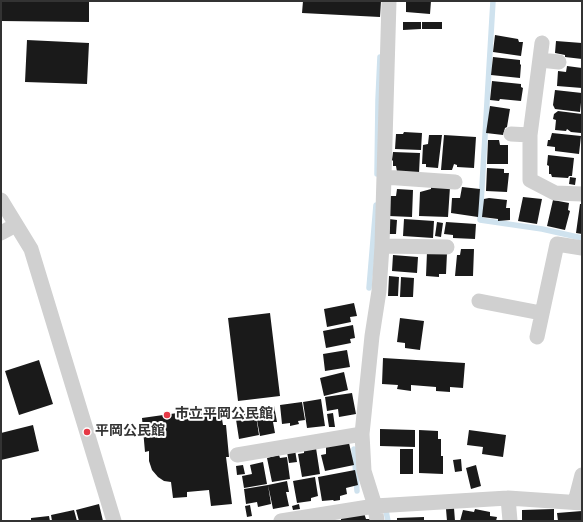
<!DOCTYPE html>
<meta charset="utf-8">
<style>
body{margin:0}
#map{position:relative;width:583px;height:522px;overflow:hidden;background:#fff;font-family:"Titillium Web",sans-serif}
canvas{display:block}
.frame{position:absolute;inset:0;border:2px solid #333;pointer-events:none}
</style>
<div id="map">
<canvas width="583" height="522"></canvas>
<div class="frame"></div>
</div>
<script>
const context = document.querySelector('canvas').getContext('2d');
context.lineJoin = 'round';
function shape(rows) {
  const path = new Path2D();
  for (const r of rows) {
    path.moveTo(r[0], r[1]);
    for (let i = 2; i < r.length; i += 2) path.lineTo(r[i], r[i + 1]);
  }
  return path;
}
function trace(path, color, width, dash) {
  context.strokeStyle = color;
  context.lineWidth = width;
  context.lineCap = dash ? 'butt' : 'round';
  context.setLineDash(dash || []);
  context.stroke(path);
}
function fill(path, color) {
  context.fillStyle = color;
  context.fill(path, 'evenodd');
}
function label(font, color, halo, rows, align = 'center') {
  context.font = font + ' "Titillium Web","Noto Sans JP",sans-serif';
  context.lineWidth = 4;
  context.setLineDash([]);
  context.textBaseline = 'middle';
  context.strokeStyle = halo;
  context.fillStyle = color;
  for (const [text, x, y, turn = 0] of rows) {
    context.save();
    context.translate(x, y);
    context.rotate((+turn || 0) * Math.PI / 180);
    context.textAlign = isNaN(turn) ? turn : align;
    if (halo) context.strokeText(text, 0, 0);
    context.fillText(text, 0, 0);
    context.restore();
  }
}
const stream = shape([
 [493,1,480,220,542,229,582,238],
 [377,174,378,100,380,57],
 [369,288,376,205],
 [354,449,357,491],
 [386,511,388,521]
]);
const building = shape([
 [1,1,89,1,89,22,1,21],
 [303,1,381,1,380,17,302,13],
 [406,1,431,1,430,14,406,12],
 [403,22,421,22,421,29,403,30],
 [422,22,442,22,442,29,422,29],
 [495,35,518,39,519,42,523,42,521,56,493,52],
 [27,40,89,43,87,84,25,82],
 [556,41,582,43,582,59,565,57,565,55,555,53],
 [493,57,520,60,520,64,521,65,520,78,491,75],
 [567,66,582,68,582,88,557,86,558,71,566,72],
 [492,81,521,84,521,87,523,88,521,101,500,99,499,101,490,100],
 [555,90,582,93,580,112,555,109,553,105],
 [490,106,510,109,507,127,505,128,503,135,486,133],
 [558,111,582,114,581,133,571,132,567,129,566,131,555,130,556,120,553,119,554,114],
 [404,132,422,133,421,150,395,149,396,134,403,134],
 [552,133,581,136,579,154,555,151,555,147,547,146,548,140,550,140],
 [429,135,442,135,438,168,426,167,426,164,422,164,423,145,428,144],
 [444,135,476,137,474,168,457,167,457,165,454,164,452,170,441,170],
 [488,140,499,140,500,145,508,145,508,164,487,164],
 [393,152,420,153,419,173,397,172,396,166,393,166,393,161,392,160],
 [548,155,574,158,572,176,569,176,568,178,552,177,551,174,549,174,549,166,547,165],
 [487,168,504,169,504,173,509,173,507,192,486,191],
 [570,177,576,178,575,185,569,184],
 [431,186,450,187,448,217,419,216,420,192,431,189],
 [462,187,480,189,478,217,451,213,452,198,460,198],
 [397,189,413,190,412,217,389,216,390,196,396,196],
 [523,197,542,199,537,224,518,221],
 [489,198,507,200,506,208,510,208,510,220,498,221,498,219,482,217,484,199],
 [553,200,569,203,568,210,570,211,565,230,547,226],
 [580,204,582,204,582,234,576,233],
 [389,219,397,220,396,234,389,234],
 [404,219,434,221,433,238,403,236],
 [437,222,443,223,441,237,435,236],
 [446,222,476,224,475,239,453,238,453,235,444,234],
 [461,249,474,249,473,276,455,276,457,255,460,255],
 [427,252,447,253,446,274,439,274,439,277,426,276],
 [393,255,418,257,417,273,392,271],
 [389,276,399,277,398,296,388,296],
 [401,277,414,278,413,297,400,297],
 [354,303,357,316,350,317,351,322,327,327,324,309],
 [270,313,280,396,238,401,228,318],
 [400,318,424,321,420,350,405,348,405,343,397,342],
 [353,325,355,338,350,339,351,343,326,348,323,331],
 [347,350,350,367,325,371,323,354],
 [383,358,465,363,463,388,450,387,450,392,436,391,436,387,411,385,411,391,397,389,398,385,382,384],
 [39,360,53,404,19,415,5,371],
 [344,372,348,390,324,396,320,378],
 [352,393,356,414,339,417,338,409,327,411,325,397],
 [321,399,325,426,307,428,303,402],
 [302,402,305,420,298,421,299,424,290,426,290,423,282,424,280,405],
 [274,406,277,422,273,422,275,433,260,436,255,410],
 [220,407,223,425,226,425,229,457,226,457,232,504,211,506,209,490,187,492,187,497,173,498,171,482,164,481,158,477,152,470,149,461,149,451,145,452,142,418],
 [255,410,259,435,239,439,235,413],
 [333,413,335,427,329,427,327,414],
 [33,425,39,451,1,460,1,433],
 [380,429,415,430,415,447,380,446],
 [419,430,438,431,438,439,441,439,441,456,443,456,443,474,419,473],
 [469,430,506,435,503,457,482,454,483,447,467,445],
 [349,443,354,465,325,471,321,455,326,454,326,446],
 [316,448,320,474,302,477,298,454,304,453,304,450],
 [400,449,413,449,413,474,400,474],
 [295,450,297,462,289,463,287,452],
 [279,455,280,458,287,457,290,479,272,482,267,458],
 [461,459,462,471,455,472,453,460],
 [263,462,267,484,244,488,242,476,252,474,250,465],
 [243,465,245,474,237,475,236,466],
 [476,465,481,486,471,489,466,468],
 [355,470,358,485,346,488,347,494,340,496,340,500,334,501,333,500,322,501,318,477],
 [315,477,318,496,311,498,311,501,297,503,293,481],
 [287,481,289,492,286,492,289,506,273,509,268,485],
 [268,485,271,504,258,507,257,502,246,504,244,489],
 [99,504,103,521,79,521,76,510],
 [299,504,300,509,293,510,292,506],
 [250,505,252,516,247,517,245,506],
 [454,508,455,521,447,521,446,509],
 [475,509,490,512,490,516,497,517,496,521,460,521,463,510,474,512],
 [554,509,554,521,522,521,522,510],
 [74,510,77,521,52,521,51,515],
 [582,511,582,521,558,521,557,513],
 [364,513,366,519,371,519,371,521,341,521,341,518],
 [49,516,50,521,31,521,31,518],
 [424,517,424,521,397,521,397,518]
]);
const street = shape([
 [542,43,530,135,530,180,555,193,582,194],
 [540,60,559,62],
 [511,134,530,135],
 [384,177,455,182],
 [1,200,31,249,114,521],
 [1,233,16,225],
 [382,246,447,247],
 [479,301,541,313],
 [537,337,557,244,582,248],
 [237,455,362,434],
 [508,498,510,521],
 [575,502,582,475],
 [281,521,375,506,508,498,582,503],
 [377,521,375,506,364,471,362,434,372,336,379,291,382,246,389,1]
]);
const markers = [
 [167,415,4,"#e63946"],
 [87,432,4,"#e63946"]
];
const poiNames = [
 ["市立平岡公民館",175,415],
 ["平岡公民館",95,432]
];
trace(stream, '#cfe2ee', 5.5);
fill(building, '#1a1a1a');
trace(street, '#d0d0d0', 15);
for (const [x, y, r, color] of markers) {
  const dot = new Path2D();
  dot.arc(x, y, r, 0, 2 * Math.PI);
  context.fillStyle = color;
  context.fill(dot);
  trace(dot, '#fff', 1.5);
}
label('bold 14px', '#333', '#fff', poiNames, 'left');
</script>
